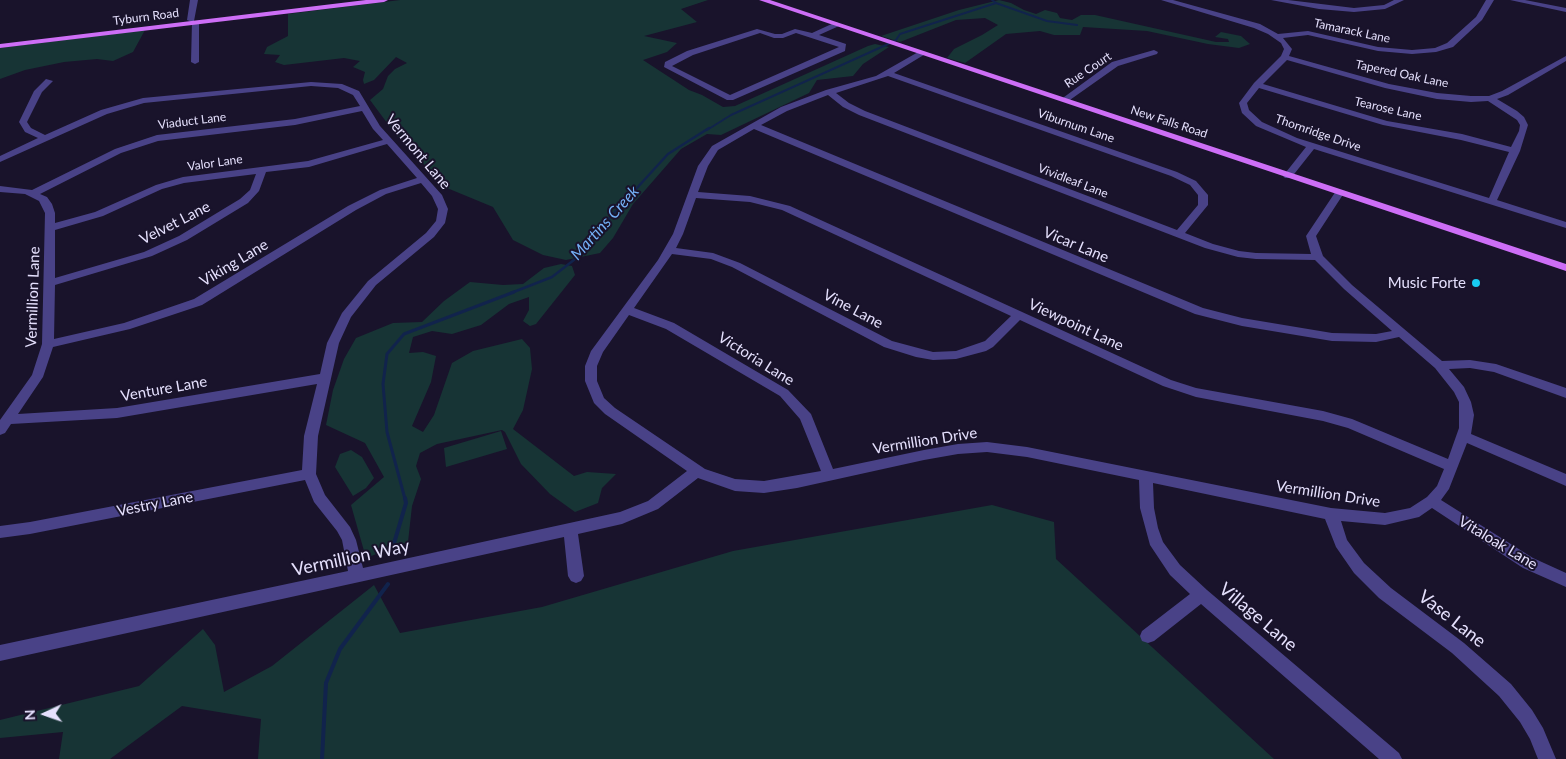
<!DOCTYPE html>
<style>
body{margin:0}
#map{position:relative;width:1566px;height:759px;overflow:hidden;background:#19132b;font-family:Lato,sans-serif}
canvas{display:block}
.north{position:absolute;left:20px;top:689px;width:50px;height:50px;-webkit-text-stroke:4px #19132b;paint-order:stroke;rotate:267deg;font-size:14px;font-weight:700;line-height:20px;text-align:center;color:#e5e0fd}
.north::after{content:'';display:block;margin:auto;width:18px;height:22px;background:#e5e0fd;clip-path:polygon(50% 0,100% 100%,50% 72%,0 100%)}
</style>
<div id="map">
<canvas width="1566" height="759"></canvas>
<div class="north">N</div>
</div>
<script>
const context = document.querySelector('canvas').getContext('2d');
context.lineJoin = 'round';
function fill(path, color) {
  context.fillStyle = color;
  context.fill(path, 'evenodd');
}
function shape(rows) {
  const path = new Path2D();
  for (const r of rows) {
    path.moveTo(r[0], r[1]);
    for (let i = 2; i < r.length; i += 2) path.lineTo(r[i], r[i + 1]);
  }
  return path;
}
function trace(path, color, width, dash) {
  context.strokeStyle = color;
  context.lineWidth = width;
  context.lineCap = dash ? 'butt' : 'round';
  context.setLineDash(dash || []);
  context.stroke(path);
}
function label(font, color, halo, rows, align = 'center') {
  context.font = font + ' Lato,sans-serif';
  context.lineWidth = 4;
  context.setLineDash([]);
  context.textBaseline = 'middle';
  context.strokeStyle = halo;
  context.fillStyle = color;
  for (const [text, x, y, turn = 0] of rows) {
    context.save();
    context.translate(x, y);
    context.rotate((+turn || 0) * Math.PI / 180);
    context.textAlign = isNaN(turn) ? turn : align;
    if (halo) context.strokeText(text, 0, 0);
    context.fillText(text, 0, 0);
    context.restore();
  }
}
const green = shape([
 [400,0,708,0,681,9,697,22,644,36,677,43,667,52,643,60,689,90,702,95,723,107,735,106,868,46,875,44,889,47,863,64,853,76,817,80,809,93,721,135,707,134,681,149,633,204,613,238,600,253,566,260,543,255,513,240,493,207,447,188,399,139,370,100,383,89,388,76,395,69,407,63,396,57,374,80,364,84,363,80,365,72,353,67,360,61,344,58,284,65,275,62,280,55,264,54,267,47,288,36,288,14],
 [999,0,1011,3,1024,10,1036,14,1045,10,1057,13,1060,18,1072,20,1081,15,1095,15,1216,42,1229,42,1228,39,1215,37,1221,32,1241,36,1250,44,1239,48,1208,44,1147,31,1083,27,1080,35,1054,35,1040,31,1006,34,965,63,947,58,954,49,982,35,998,25,985,18,956,20,900,42,881,36,959,10],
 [145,30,133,52,113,61,97,59,64,62,25,70,0,79,0,48],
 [561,264,572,266,575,275,536,324,530,326,523,321,529,310,529,297,509,304,481,325,452,334,432,331,413,337,409,353,423,352,436,356,431,382,412,426,423,432,434,415,452,363,473,351,522,339,530,348,532,369,523,410,513,429,574,476,587,472,616,474,602,488,598,503,575,512,550,494,521,464,505,432,502,430,437,444,420,453,416,466,421,479,412,506,408,542,366,558,351,505,384,477,365,443,326,425,333,390,344,359,356,338,393,323,422,322,444,301,470,282,503,285,523,284,544,268],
 [501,431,507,449,446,467,444,448],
 [351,450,362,457,374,478,366,488,353,496,335,467,340,454],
 [992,505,1054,522,1056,559,1274,759,258,759,261,719,182,706,110,759,59,759,63,732,0,738,0,720,139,686,203,629,215,645,224,692,272,666,374,585,400,633,542,607,733,551]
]);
const streamFar3 = shape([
 [996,3,1047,21,1077,25],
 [707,130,731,115,886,45,896,40,900,34,996,3,992,0]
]);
const streamFar2 = shape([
 [511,293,552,277,579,256,593,236,668,154,709,128]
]);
const streamFar1 = shape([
 [405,499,387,432,383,384,387,354,404,334,514,292]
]);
const stream = shape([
 [392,550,406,503,405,498],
 [322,759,326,683,340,649,388,584]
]);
const minor = shape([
 [190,0,198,0,194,21,199,23,199,62,195,64,191,62,192,22,187,20,190,0],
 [1161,0,1173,0,1260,24,1278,34,1308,31,1378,47,1412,50,1435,48,1447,43,1476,17,1486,0,1494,0,1482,20,1453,47,1436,52,1412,54,1378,51,1308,35,1283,38,1292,49,1289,56,1389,84,1437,93,1471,96,1489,96,1502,91,1566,56,1566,61,1508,95,1497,99,1517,111,1524,117,1528,125,1520,151,1497,200,1566,222,1566,228,1314,149,1291,178,1285,178,1283,176,1306,147,1256,126,1242,113,1239,103,1254,83,1281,56,1284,49,1281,43,1268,34,1254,28,1161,0],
 [1287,60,1385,88,1437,99,1471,102,1488,101,1517,120,1520,125,1519,131,1511,147,1462,134,1387,121,1263,84,1287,60],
 [1259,88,1383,125,1461,140,1509,152,1489,198,1297,138,1262,122,1249,110,1247,103,1259,88],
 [1271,0,1288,0,1354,8,1384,5,1394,0,1404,0,1385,9,1354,12,1319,9,1271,0],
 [1510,0,1525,0,1566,8,1566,12,1510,0],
 [836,22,840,24,839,26,819,35,846,44,845,51,733,100,727,100,664,67,665,62,687,51,757,29,775,34,782,34,795,29,812,33,836,22],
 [760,33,774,38,783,38,796,33,839,47,730,95,672,66,693,55,760,33],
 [1154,50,1158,52,1157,54,1118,66,1067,102,1060,100,1112,62,1154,50],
 [920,51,927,53,894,73,1177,172,1196,181,1208,195,1208,205,1185,233,1213,244,1239,251,1256,253,1311,254,1306,236,1336,191,1342,191,1344,193,1316,236,1323,256,1352,285,1442,361,1470,360,1496,364,1566,388,1566,398,1494,372,1470,368,1449,369,1464,387,1471,402,1474,415,1471,434,1566,474,1566,486,1467,443,1449,489,1441,500,1533,558,1566,573,1566,587,1523,568,1432,508,1419,517,1385,525,1341,521,1347,540,1364,563,1391,588,1464,643,1511,684,1532,710,1543,728,1556,759,1538,759,1530,739,1520,722,1499,696,1452,653,1379,598,1354,573,1336,547,1325,519,1153,483,1154,508,1158,528,1163,542,1180,565,1207,590,1399,753,1402,759,1379,759,1201,604,1154,641,1148,643,1142,641,1140,636,1142,631,1190,594,1170,575,1150,545,1140,508,1139,480,1027,457,987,452,958,454,924,460,797,488,764,493,735,491,698,478,658,509,622,524,578,534,584,576,581,581,576,583,571,581,568,576,564,537,0,661,0,645,348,571,342,540,337,531,314,502,305,480,30,534,0,538,0,526,30,522,302,470,304,436,317,384,117,418,11,424,5,433,0,435,0,420,32,375,42,344,45,213,39,201,25,194,0,192,0,186,32,190,115,149,157,135,295,119,360,106,353,95,338,88,311,86,144,103,107,114,0,162,0,156,38,138,25,132,19,122,34,91,46,79,53,81,42,92,27,122,31,128,45,135,101,110,143,98,311,82,342,84,359,91,380,126,442,195,448,209,445,223,434,237,376,285,351,317,339,343,318,436,316,474,325,495,350,527,356,540,363,568,620,512,648,501,687,471,605,414,594,403,585,381,585,366,591,351,658,260,673,234,698,166,712,146,781,107,826,90,876,76,920,51],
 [888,76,1171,176,1190,185,1198,195,1198,205,1177,230,865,111,849,103,836,93,888,76],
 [828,95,843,107,859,115,1205,248,1238,257,1256,259,1315,260,1344,289,1392,331,1376,334,1332,333,1242,318,1203,308,761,125,787,111,828,95],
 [362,111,373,129,383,140,308,161,183,177,156,185,95,212,55,223,55,213,52,204,47,197,40,194,121,153,158,141,295,125,362,111],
 [754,129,1195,314,1242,326,1332,341,1376,342,1399,337,1435,368,1454,392,1459,402,1459,428,1448,459,1352,419,1323,411,1196,388,1171,380,790,206,750,196,698,192,708,166,718,150,754,129],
 [387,144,417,178,380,190,348,206,194,299,124,323,54,339,55,285,152,256,187,240,248,203,259,191,266,172,309,167,387,144],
 [256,174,250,190,240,199,179,236,144,252,55,278,55,230,103,216,162,189,184,183,256,174],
 [421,183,432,196,438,209,436,221,426,233,368,281,342,313,327,343,320,374,117,408,18,414,43,377,53,347,130,329,202,305,356,210,386,194,421,183],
 [696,198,750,202,782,210,1011,316,985,341,956,351,933,352,892,341,740,263,713,253,676,248,683,234,696,198],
 [672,254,711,259,732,267,884,347,916,357,933,360,956,359,986,351,993,347,1020,320,1163,386,1196,397,1323,421,1348,428,1444,469,1437,486,1427,497,1410,508,1385,513,1331,508,1027,447,987,442,958,444,924,450,833,469,811,414,788,390,674,323,634,308,672,254],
 [629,315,666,329,780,396,800,419,821,471,764,481,735,479,705,469,615,408,604,398,597,381,597,366,603,352,629,315]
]);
const major = shape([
 [366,0,388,0,384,2,0,48,0,44,366,0],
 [759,0,770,0,1566,264,1566,271,759,0]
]);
const markers = [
 [1476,283,5,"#18cbf1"]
];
const farStreetnames = [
 ["Tyburn Road",146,17,-7],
 ["Tamarack Lane",1352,31,12],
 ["Rue Court",1088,70,-34],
 ["Tapered Oak Lane",1402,74,12],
 ["Tearose Lane",1388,109,13],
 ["Viaduct Lane",192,121,-7],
 ["New Falls Road",1169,122,18],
 ["Viburnum Lane",1076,126,19],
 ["Thornridge Drive",1318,133,19],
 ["Valor Lane",215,163,-8],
 ["Vividleaf Lane",1073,181,21]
];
const streetNames = [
 ["Vermont Lane",418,152,50],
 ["Velvet Lane",175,223,-27],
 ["Vicar Lane",1076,245,23],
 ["Viking Lane",234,263,-31],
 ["Vermillion Lane",33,297,-88],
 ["Vine Lane",853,309,28],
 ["Viewpoint Lane",1076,325,25],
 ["Victoria Lane",756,359,32],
 ["Venture Lane",164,389,-10],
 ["Vermillion Drive",925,441,-9],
 ["Vermillion Drive",1328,494,9],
 ["Vestry Lane",155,504,-11],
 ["Vitaloak Lane",1498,543,31]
];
const poiNames = [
 ["Music Forte",1466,283]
];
const waterNames = [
 ["Martins Creek",605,223,-48]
];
const nearStreetnames = [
 ["Vermillion Way",351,558,-12],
 ["Village Lane",1258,617,40],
 ["Vase Lane",1452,619,38]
];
fill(green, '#173435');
trace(streamFar3, '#11234c', 2);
trace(streamFar2, '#11234c', 2.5);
trace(streamFar1, '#11234c', 3);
trace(stream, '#11234c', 4);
fill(minor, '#494287');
fill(major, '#cd6ef6');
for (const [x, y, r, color] of markers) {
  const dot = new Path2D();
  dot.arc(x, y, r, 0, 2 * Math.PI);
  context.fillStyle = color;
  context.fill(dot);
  trace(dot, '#19132b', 2);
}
label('12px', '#e5e0fd', '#19132b', farStreetnames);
label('15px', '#e5e0fd', '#19132b', streetNames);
label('15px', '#e5e0fd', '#19132b', poiNames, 'right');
label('italic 16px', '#74b0f6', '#19132b', waterNames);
label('18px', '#e5e0fd', '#19132b', nearStreetnames);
</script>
